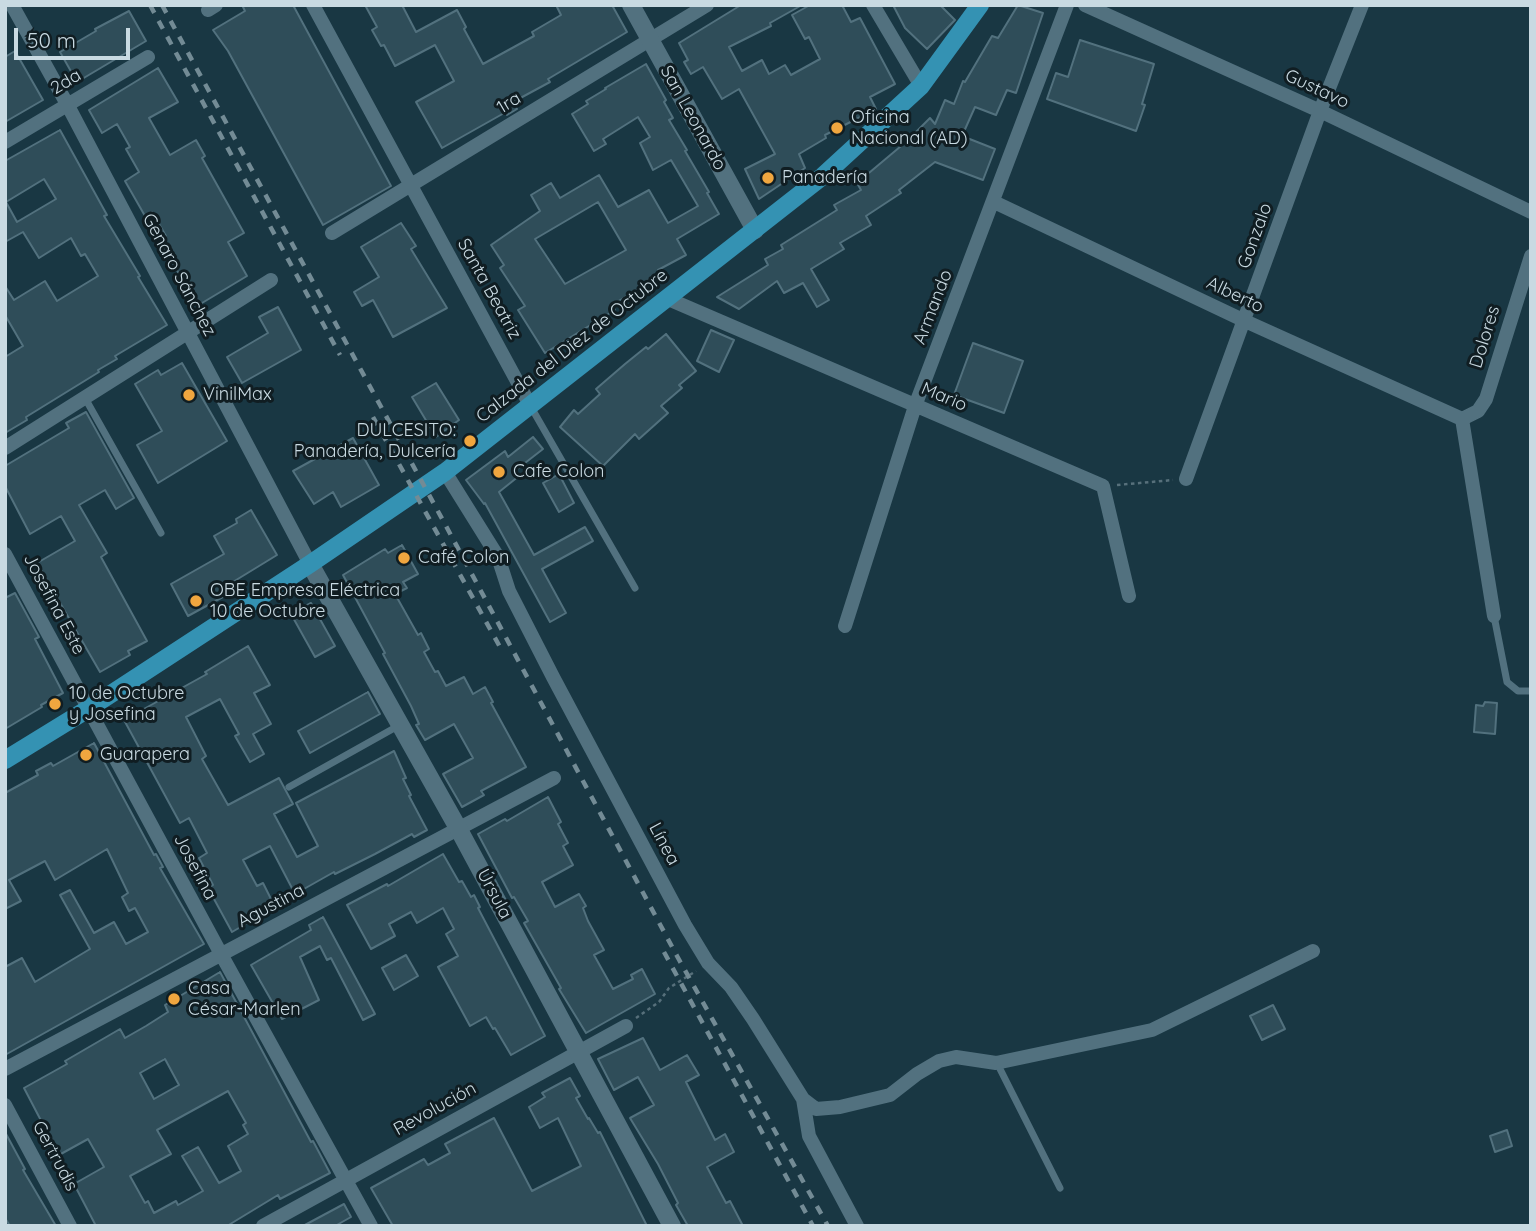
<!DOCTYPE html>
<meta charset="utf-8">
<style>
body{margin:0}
#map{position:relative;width:1536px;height:1231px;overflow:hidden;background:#193743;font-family:Quicksand,sans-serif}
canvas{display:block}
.frame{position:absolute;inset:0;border:7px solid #c9dae2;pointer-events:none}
.scale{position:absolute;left:14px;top:28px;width:116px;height:32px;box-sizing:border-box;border:4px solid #c9dae2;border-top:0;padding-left:9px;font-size:21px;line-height:24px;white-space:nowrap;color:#c9dae2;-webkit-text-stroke:5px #101d22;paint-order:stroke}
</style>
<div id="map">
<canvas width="1536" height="1231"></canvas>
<div class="frame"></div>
<div class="scale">50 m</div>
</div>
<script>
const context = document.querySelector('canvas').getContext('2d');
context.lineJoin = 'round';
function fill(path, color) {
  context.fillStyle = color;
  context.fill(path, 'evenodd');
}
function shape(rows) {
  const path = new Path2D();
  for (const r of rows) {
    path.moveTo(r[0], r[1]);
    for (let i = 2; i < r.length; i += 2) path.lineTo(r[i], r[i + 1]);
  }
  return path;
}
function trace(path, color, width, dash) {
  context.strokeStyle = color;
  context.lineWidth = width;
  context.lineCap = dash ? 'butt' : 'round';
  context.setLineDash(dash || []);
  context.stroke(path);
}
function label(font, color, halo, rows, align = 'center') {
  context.font = font + ' Quicksand,sans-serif';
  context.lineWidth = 6;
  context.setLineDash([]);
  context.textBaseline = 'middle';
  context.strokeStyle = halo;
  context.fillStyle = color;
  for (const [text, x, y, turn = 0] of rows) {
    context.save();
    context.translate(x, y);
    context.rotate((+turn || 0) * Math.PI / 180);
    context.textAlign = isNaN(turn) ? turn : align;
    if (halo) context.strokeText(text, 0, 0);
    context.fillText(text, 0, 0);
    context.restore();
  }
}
const building = shape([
 [242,5,293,5,391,186,323,225,228,51,213,30,245,11,242,5],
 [365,5,402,5,416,32,457,10,466,27,464,29,483,64,534,36,532,32,561,15,556,5,612,5,627,32,548,79,550,82,513,102,517,109,507,115,506,112,442,148,416,102,454,81,435,45,395,66,384,45,381,46,372,30,377,27,365,5],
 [741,5,802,5,770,23,771,26,729,47,742,71,762,60,769,74,785,65,791,75,820,59,809,37,805,39,792,15,810,5,842,5,851,22,860,18,895,84,870,97,876,109,825,135,826,138,799,154,805,168,759,199,745,169,775,154,739,89,722,99,703,67,691,74,684,62,688,60,679,43,741,5],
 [893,5,940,5,955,20,927,49,905,28,893,5],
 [1018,5,1043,13,1016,93,1007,90,996,115,975,107,962,136,995,149,983,180,935,162,899,190,901,193,866,216,871,225,840,243,844,249,811,269,829,300,817,307,803,283,784,293,777,281,739,309,717,297,768,265,765,259,783,249,781,245,837,210,834,205,861,190,857,183,907,141,930,118,935,124,945,100,954,104,963,81,965,82,992,36,998,38,1018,5],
 [129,11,146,41,77,82,60,52,96,31,95,29,129,11],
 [1080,40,1154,64,1142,104,1145,105,1136,131,1047,99,1056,73,1068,77,1080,40],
 [15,51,43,100,5,122,5,57,15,51],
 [646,64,666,100,664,102,673,118,669,120,687,150,685,151,709,192,707,193,719,214,677,239,686,255,658,270,660,273,639,285,640,288,612,305,615,310,545,353,518,310,525,306,500,268,504,265,491,245,540,211,531,195,551,183,560,198,599,175,618,207,649,190,668,223,698,206,671,160,653,170,640,143,650,137,638,117,603,139,606,144,594,151,572,114,588,104,586,101,606,89,605,88,646,64],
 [598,202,626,250,565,284,535,239,598,202],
 [158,68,178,102,149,118,170,155,196,140,205,156,202,158,244,233,228,242,247,276,197,306,160,240,166,236,152,212,145,216,125,181,139,172,126,149,130,147,117,124,102,133,89,110,158,68],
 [60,130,107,215,104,216,140,276,138,277,167,325,115,356,117,359,98,370,99,372,26,417,27,420,5,433,5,357,23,346,5,315,5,286,14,300,45,281,57,301,98,276,85,254,81,256,71,238,39,258,23,232,5,242,5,161,60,130],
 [44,179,56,199,17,222,6,202,44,179],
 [401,223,416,246,411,249,447,308,393,337,373,300,362,306,354,292,379,277,361,247,401,223],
 [278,307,301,350,242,383,227,357,268,333,259,317,278,307],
 [711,330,734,340,719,372,697,361,711,330],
 [666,334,696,371,679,385,682,388,661,406,668,413,639,439,635,434,603,466,560,427,574,410,578,414,600,394,596,389,625,364,646,347,648,349,666,334],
 [973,343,1023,361,1004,413,954,395,973,343],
 [182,363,227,441,158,483,137,445,162,431,135,384,158,370,161,375,182,363],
 [436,383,459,420,436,437,412,397,436,383],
 [86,412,134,498,116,509,105,490,79,505,107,553,101,557,147,641,128,651,130,655,100,672,37,563,75,541,61,516,30,534,5,486,5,466,69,428,66,423,86,412],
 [533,437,543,449,516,470,519,476,499,492,534,555,585,527,593,541,542,569,566,613,550,622,485,503,484,504,466,480,505,451,508,457,533,437],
 [353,438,379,485,341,507,333,492,314,504,293,471,353,438],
 [559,474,574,503,559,512,543,483,559,474],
 [251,510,277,555,228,585,232,592,188,616,171,584,224,554,214,536,237,523,236,519,251,510],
 [402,545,418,574,403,582,407,588,395,594,418,635,421,633,429,649,424,652,435,672,438,671,446,686,464,677,473,694,485,687,493,702,491,703,526,767,481,791,484,795,462,807,443,774,473,758,454,724,425,740,416,725,419,724,411,706,383,654,385,653,343,575,385,549,388,553,402,545],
 [15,593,39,637,35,639,63,693,41,705,42,707,5,729,5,598,15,593],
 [311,603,335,646,315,657,291,614,311,603],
 [248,646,270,685,254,693,271,724,253,734,264,754,250,762,235,736,239,734,220,699,186,717,206,756,202,759,228,805,279,778,293,804,274,814,297,857,318,846,296,803,394,751,406,778,403,779,411,795,409,796,427,830,414,837,412,834,375,854,335,874,334,872,295,894,270,846,243,860,257,886,263,883,275,907,232,932,208,888,213,885,199,858,207,853,189,818,180,823,124,720,207,674,205,672,248,646],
 [368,692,380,714,310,753,298,731,368,692],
 [1485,702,1497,703,1495,734,1474,732,1476,705,1483,706,1485,702],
 [94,743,154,855,156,854,163,867,160,868,204,944,5,1055,5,967,22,958,35,982,90,949,60,895,70,890,94,933,114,922,126,944,148,932,135,908,129,911,122,897,128,893,107,849,55,880,45,861,9,880,21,901,5,909,5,793,38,775,36,771,51,763,53,766,94,743],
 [548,797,561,822,558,824,568,843,563,846,573,865,542,882,555,907,579,894,586,906,583,908,588,921,604,950,594,955,613,989,633,979,631,975,642,969,655,994,586,1033,559,989,561,988,524,923,528,921,514,897,512,898,478,834,505,819,507,821,548,797],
 [443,854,459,882,462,881,471,897,474,895,480,907,478,908,545,1036,511,1055,495,1028,493,1029,486,1017,470,1026,438,967,458,956,446,934,454,929,443,908,417,923,411,912,389,924,395,936,371,949,347,905,387,884,388,886,443,854],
 [323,917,375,1014,363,1020,331,958,327,960,320,946,300,957,319,1000,282,1019,251,965,311,930,309,925,323,917],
 [406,955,418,976,394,990,382,968,406,955],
 [220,972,311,1142,313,1141,330,1173,280,1199,278,1195,227,1226,96,1226,74,1184,104,1167,88,1139,59,1155,24,1088,67,1064,65,1061,120,1029,125,1038,146,1026,168,1012,165,1005,220,972],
 [165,1059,179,1085,154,1099,140,1073,165,1059],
 [228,1091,246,1123,243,1125,248,1134,228,1146,241,1171,219,1183,198,1147,182,1156,203,1191,178,1205,176,1201,154,1213,148,1201,145,1203,130,1176,171,1154,157,1130,228,1091],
 [1273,1005,1285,1029,1262,1040,1250,1016,1273,1005],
 [643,1038,660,1070,687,1055,699,1075,686,1082,715,1140,725,1134,734,1152,707,1167,726,1203,730,1201,743,1226,688,1226,676,1205,678,1203,658,1164,630,1118,654,1105,638,1077,614,1090,598,1059,643,1038],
 [570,1078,580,1096,576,1098,588,1119,589,1118,598,1133,600,1132,647,1226,393,1226,371,1188,424,1159,428,1165,450,1153,445,1144,494,1118,532,1191,581,1166,558,1118,540,1128,529,1107,545,1097,542,1093,570,1078],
 [1507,1130,1512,1146,1495,1152,1490,1136,1507,1130],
 [5,1132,25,1169,23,1170,56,1226,10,1226,5,1218,5,1132],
 [344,1204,351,1217,335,1226,303,1226,344,1204]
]);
const path = shape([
 [1117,485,1173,480],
 [636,1018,659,1002,669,988,696,971]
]);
const lane = shape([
 [85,398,161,533],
 [531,407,635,588],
 [1494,616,1507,682,1518,691,1531,691],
 [289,787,398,726],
 [997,1063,1060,1188]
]);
const street = shape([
 [12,5,67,104,310,564],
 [313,5,530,405],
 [873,5,921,86],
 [1085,5,1320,111,1531,212],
 [208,10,216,5],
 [5,142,148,57],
 [994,202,1245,321,1462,419],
 [332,233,707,5],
 [666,298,1103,486,1129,596],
 [1462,419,1494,616],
 [1462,419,1478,411,1486,399,1531,256],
 [5,448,271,280],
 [445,472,498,557,509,591,553,677,685,925,708,963,731,987,753,1019,803,1099,809,1136,857,1226],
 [1186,479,1320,111,1362,5],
 [5,554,221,954,371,1226],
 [845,626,915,406,1067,5],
 [5,1069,554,778],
 [803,1099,816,1109,840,1107,890,1095,917,1074,939,1061,956,1057,996,1063,1152,1030,1313,951],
 [5,1105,70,1226],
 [263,1226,626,1026]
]);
const secondary = shape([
 [631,5,755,230],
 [310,564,458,828,672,1226]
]);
const primary = shape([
 [5,760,88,709,310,564,445,472,823,176,921,86,980,5]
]);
const rail = shape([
 [150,5,340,355],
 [162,5,446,526,677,956,828,1226],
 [373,417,500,647],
 [664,952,813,1226]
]);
const markers = [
 [837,128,7,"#f0a63f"],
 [768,178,7,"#f0a63f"],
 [189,395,7,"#f0a63f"],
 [470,441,7,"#f0a63f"],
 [499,472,7,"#f0a63f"],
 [404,558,7,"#f0a63f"],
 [196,601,7,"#f0a63f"],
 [55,704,7,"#f0a63f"],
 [86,755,7,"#f0a63f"],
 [174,999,7,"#f0a63f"]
];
const streetNames = [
 ["2da",66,82,-31],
 ["Gustavo",1317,89,25],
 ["1ra",509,103,-31],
 ["San Leonardo",693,118,61],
 ["Gonzalo",1255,236,-70],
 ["Genaro Sánchez",179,275,62],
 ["Santa Beatriz",489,289,61],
 ["Alberto",1235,295,25],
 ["Armando",933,307,-69],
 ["Dolores",1485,337,-73],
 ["Calzada del Diez de Octubre",572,346,-38],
 ["Mario",944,397,23],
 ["Josefina Este",54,604,62],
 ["Línea",664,844,62],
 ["Josefina",195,867,62],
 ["Úrsula",494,894,62],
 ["Agustina",271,906,-28],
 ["Revolución",435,1109,-29],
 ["Gertrudis",55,1156,62]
];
const poiNames = [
 ["Oficina",851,118],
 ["Nacional (AD)",851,139],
 ["Panadería",782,178],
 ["VinilMax",203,395],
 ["DULCESITO:",456,431,"right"],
 ["Panadería, Dulcería",456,452,"right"],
 ["Cafe Colon",513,472],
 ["Café Colon",418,558],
 ["OBE Empresa Eléctrica",210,591],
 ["10 de Octubre",210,612],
 ["10 de Octubre",69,694],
 ["y Josefina",69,715],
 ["Guarapera",100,755],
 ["Casa",188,989],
 ["César-Marlen",188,1010]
];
fill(building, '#2f4d59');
trace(building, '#52717e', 2);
trace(path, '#57707b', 2.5, [3.5, 3.5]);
trace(lane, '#52717f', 7);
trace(street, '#52717f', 14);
trace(secondary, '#52717f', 18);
trace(primary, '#3492b3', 18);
trace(rail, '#738b95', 4.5, [9, 9]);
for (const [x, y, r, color] of markers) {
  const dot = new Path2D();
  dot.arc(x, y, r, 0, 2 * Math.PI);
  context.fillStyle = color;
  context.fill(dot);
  trace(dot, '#101d22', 2.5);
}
label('18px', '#c9dae2', '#101d22', streetNames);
label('18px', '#c9dae2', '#101d22', poiNames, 'left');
</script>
